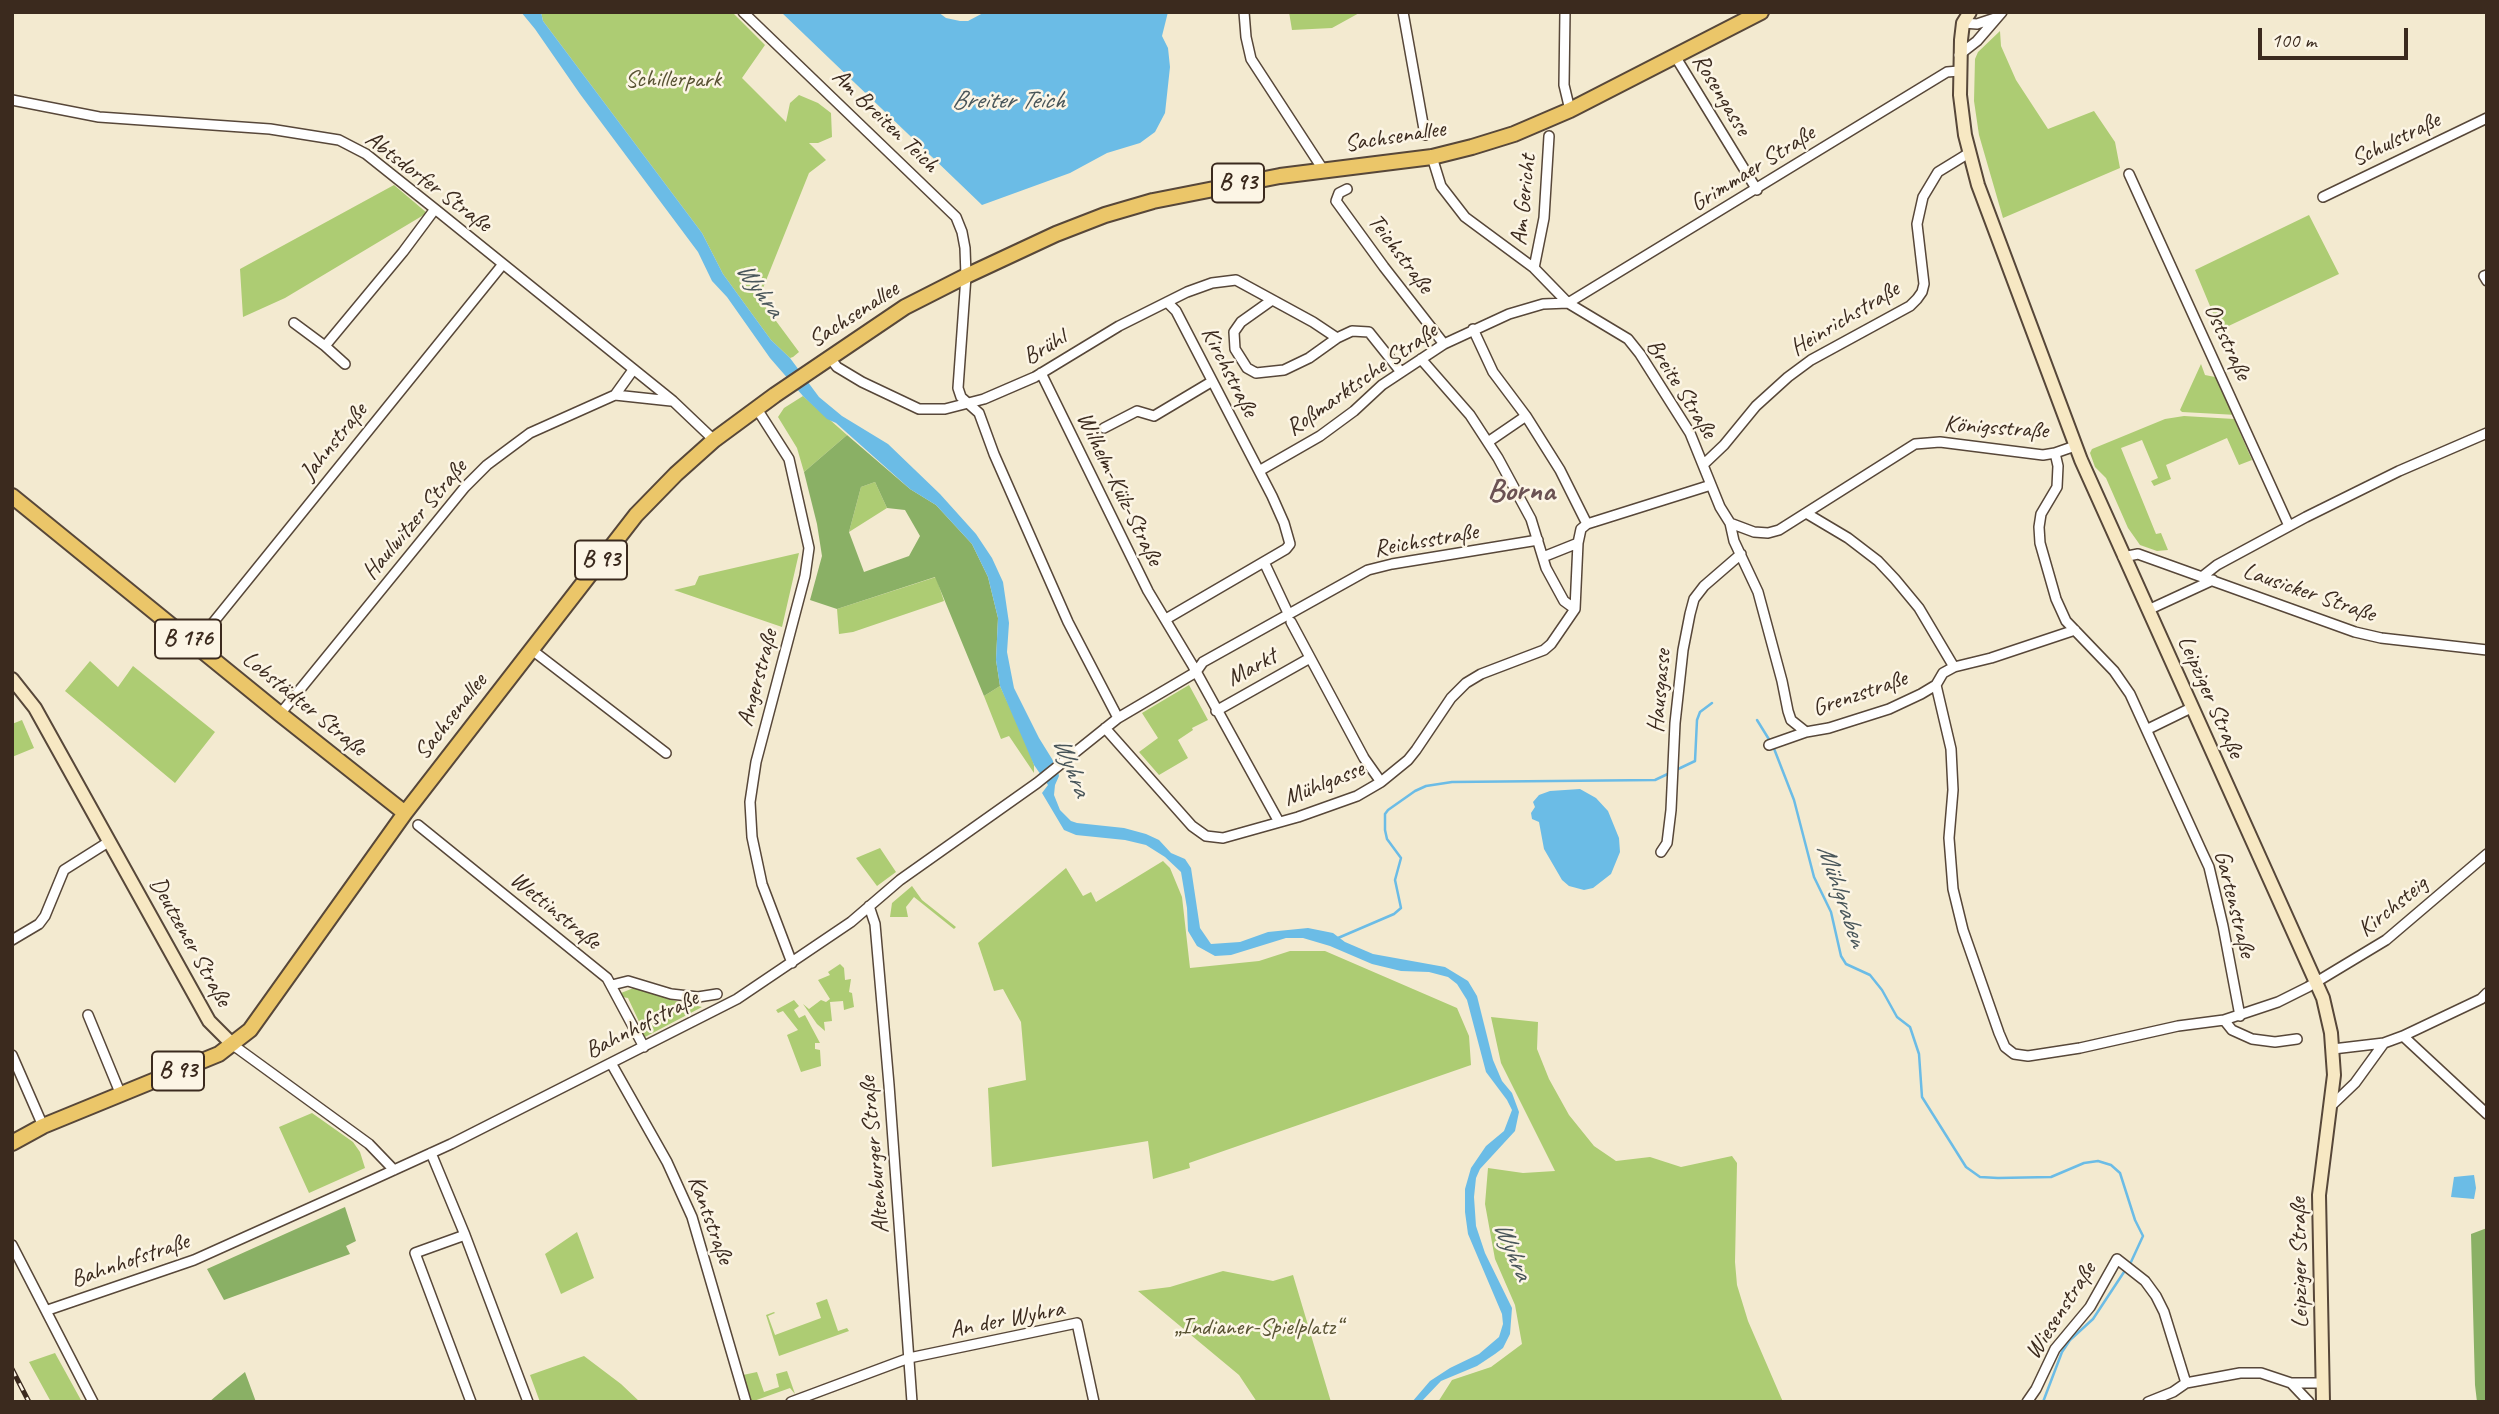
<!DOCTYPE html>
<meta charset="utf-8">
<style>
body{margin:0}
#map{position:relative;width:2499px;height:1414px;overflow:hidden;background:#f3ead0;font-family:Caveat,sans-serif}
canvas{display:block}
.frame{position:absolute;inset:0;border:14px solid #3b2a1e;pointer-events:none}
.scale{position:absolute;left:2258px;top:28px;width:150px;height:32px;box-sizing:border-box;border:4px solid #3b2a1e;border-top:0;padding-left:9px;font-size:21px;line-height:24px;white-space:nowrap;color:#3b2a1e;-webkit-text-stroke:5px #fcf5e5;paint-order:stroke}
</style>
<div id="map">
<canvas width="2499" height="1414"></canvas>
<div class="frame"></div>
<div class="scale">100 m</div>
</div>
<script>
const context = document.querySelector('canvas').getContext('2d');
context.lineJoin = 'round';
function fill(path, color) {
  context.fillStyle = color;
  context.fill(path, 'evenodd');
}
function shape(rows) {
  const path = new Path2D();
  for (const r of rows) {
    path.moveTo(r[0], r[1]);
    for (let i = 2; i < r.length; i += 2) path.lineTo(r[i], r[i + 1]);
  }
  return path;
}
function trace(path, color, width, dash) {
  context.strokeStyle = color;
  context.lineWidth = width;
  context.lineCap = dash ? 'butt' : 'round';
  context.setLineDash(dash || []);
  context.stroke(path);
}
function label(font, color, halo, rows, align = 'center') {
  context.font = font + ' Caveat,sans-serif';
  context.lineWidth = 5;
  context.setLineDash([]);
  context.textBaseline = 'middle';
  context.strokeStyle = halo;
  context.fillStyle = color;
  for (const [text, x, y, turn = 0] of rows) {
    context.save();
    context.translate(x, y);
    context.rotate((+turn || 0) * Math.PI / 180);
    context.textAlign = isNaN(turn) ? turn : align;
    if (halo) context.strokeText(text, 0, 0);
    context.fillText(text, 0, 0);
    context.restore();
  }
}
const green = shape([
 [541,12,732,12,765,45,742,78,786,122,790,103,799,95,818,103,831,113,832,137,818,143,809,143,826,160,809,173,759,298,799,352,793,357,790,358,771,340,723,274,702,233,543,21],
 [1289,12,1361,12,1332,28,1292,30],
 [2000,31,2001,46,2016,80,2048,129,2094,111,2115,142,2120,168,2003,218,1979,135,1974,101,1975,59,1978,52],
 [394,185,427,213,285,298,243,317,240,269],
 [2309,215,2339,274,2220,330,2195,270],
 [2201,364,2205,375,2220,378,2237,415,2182,412,2180,410],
 [803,396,847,435,804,472,797,448,778,417,784,408],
 [2184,416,2234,419,2252,460,2239,465,2227,438,2166,465,2171,479,2154,486,2151,481,2158,478,2142,440,2121,448,2156,534,2161,533,2168,550,2157,551,2140,545,2128,528,2106,478,2095,467,2090,453,2092,449,2165,419],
 [875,482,887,508,849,532,861,487],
 [799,553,782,627,674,590,695,585,699,576],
 [936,577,944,601,853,632,839,634,837,609],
 [90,661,118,687,133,666,215,732,175,783,65,691],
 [1189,685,1208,720,1192,728,1193,730,1178,740,1188,758,1159,775,1139,752,1158,738,1142,713],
 [1000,686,1028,747,1034,765,1034,773,1009,736,1001,739,984,696],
 [22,720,34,748,12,757,12,724],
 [880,848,896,872,877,886,856,858],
 [1163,861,1170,868,1182,897,1190,968,1259,961,1290,951,1325,951,1457,1008,1469,1036,1471,1065,1189,1163,1190,1168,1153,1179,1148,1141,992,1167,988,1088,1026,1080,1021,1022,1003,989,994,991,978,943,1066,868,1083,896,1091,892,1096,902],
 [912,886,922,900,956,927,954,929,914,897,906,907,908,917,890,917,892,903],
 [840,964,844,968,845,980,851,979,849,992,852,993,854,1007,844,1010,843,1001,830,1002,832,1021,824,1022,825,1031,817,1024,803,1004,809,1009,821,1000,826,1002,830,999,818,980,830,975,828,972],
 [636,987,668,999,702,1007,645,1037,641,1033,642,1028,628,998,622,997,621,993],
 [794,1000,799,1006,794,1010,799,1018,805,1015,820,1043,815,1043,815,1049,820,1050,821,1066,801,1072,787,1035,798,1030,783,1011,778,1013,776,1010],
 [1491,1017,1538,1022,1537,1049,1549,1079,1569,1115,1594,1146,1616,1161,1650,1157,1681,1167,1732,1156,1737,1163,1735,1262,1737,1285,1748,1321,1783,1402,1438,1402,1452,1380,1491,1367,1522,1344,1515,1305,1495,1259,1485,1204,1488,1168,1523,1173,1555,1171,1501,1063],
 [312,1113,353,1142,360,1152,365,1168,309,1193,279,1127],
 [577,1232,594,1278,561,1294,545,1254],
 [1223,1271,1273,1281,1293,1275,1331,1402,1257,1402,1239,1375,1138,1291,1170,1287],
 [827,1299,838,1331,847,1328,849,1331,779,1356,766,1315,774,1312,775,1313,768,1316,775,1335,821,1318,816,1303],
 [55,1353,82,1402,51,1402,29,1362],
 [584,1356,621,1384,640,1402,540,1402,530,1375],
 [787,1371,795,1394,790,1388,751,1402,743,1375,757,1372,764,1392,779,1387,776,1374]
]);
const forest = shape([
 [847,435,910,489,936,505,972,544,988,577,998,618,996,660,1000,686,984,696,935,577,837,609,810,600,822,556,817,524,804,472],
 [875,482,887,508,905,510,920,536,909,556,864,572,849,532,861,487],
 [345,1207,356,1241,346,1246,350,1254,224,1300,207,1269],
 [2487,1228,2487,1402,2477,1402,2475,1385,2471,1234],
 [245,1372,256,1402,209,1402,223,1390]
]);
const water = shape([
 [521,12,541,12,543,21,702,233,723,274,771,340,790,358,819,397,842,416,888,444,940,494,976,534,992,558,1003,582,1009,623,1007,652,1014,688,1039,738,1057,767,1059,776,1055,785,1054,795,1060,810,1071,821,1077,823,1124,828,1146,834,1159,840,1171,853,1185,859,1191,868,1200,928,1211,944,1240,942,1268,932,1308,928,1333,933,1345,942,1373,954,1445,967,1468,981,1477,996,1493,1060,1502,1081,1512,1093,1519,1112,1515,1131,1480,1169,1476,1178,1474,1197,1476,1226,1485,1253,1512,1308,1510,1334,1503,1348,1495,1354,1477,1366,1441,1381,1421,1402,1412,1402,1430,1381,1450,1368,1479,1354,1499,1337,1503,1324,1502,1314,1468,1234,1465,1212,1465,1189,1471,1168,1486,1146,1504,1131,1512,1110,1507,1100,1486,1072,1467,1000,1457,984,1448,977,1429,972,1401,971,1372,964,1330,946,1303,938,1286,938,1231,955,1215,956,1197,946,1188,931,1187,908,1181,872,1165,857,1146,845,1125,840,1076,835,1064,830,1042,793,1048,785,1034,765,1000,686,996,660,998,618,988,577,972,544,936,505,910,489,836,423,827,419,803,396,770,358,727,297,712,281,698,252,580,94,535,29],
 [781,12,938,12,946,18,960,21,968,21,985,12,1168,12,1162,36,1168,48,1170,67,1165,113,1155,132,1140,143,1107,153,1070,173,982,205],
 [1580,789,1596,798,1608,811,1619,838,1620,852,1611,874,1593,888,1584,890,1569,886,1562,880,1544,849,1539,822,1532,819,1531,813,1535,807,1533,802,1539,795,1550,791],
 [2474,1175,2476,1188,2474,1199,2451,1197,2454,1177]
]);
const stream = shape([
 [1757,720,1770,741],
 [1773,746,1794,800,1814,877,1831,912,1841,956,1846,964,1870,975,1882,990,1897,1017,1910,1027,1919,1054,1922,1097,1966,1167,1980,1177,1998,1178,2051,1177,2084,1163,2098,1161,2111,1165,2120,1173,2135,1220,2143,1236,2131,1262],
 [1338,938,1394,914,1401,908,1395,880,1401,858,1387,839,1385,830,1385,814,1388,810,1415,791,1426,786,1452,782,1655,780,1695,761,1697,720,1700,712,1712,703],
 [2043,1402,2062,1352,2070,1340,2093,1319,2124,1272]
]);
const street = shape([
 [743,12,956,217,962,232,965,248,966,276,958,388,961,397,979,413,994,454,1068,622,1118,718],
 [1244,12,1246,37,1251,59,1324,171],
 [1403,12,1425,135],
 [1565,12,1564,85,1570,110],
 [1963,23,1977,24,1995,18],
 [1959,55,1977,41,2002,12],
 [1675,56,1757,190],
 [12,100,99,117,270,129,339,140,366,154,435,209,673,401,714,440],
 [1432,157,1441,186,1465,217,1534,268,1568,303,1628,339,1640,354,1690,433,1720,507,1730,523,1734,541,1758,592,1782,681,1788,711,1791,720,1806,732],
 [2129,174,2289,526],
 [1347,189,1339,193,1336,201,1384,267,1444,344],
 [2323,197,2487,118],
 [1534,268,1544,218,1549,136],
 [2487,275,2484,276,2487,281],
 [1272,300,1241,322,1234,332,1235,349,1247,368,1256,373,1284,370,1309,358,1337,338],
 [294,323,325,346,403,252,435,209],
 [1473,329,1493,372,1526,416,1560,470,1587,524],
 [325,346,345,364],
 [830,358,837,367,862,382,919,409,945,409,984,399,1035,377,1119,326,1187,292,1212,283,1236,280,1313,322,1337,338,1352,331,1369,332,1401,372],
 [1421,359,1470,415,1498,458,1531,519,1546,568,1564,601,1575,609],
 [1041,373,1148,591,1193,666,1279,822],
 [615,395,633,370],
 [757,409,789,459,809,548,805,576,756,762,750,802,752,837,762,884,792,963],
 [1104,428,1137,411,1154,416,1211,382],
 [1488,442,1526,416],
 [2055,453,2058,466,2057,487,2041,514,2039,527,2040,543,2056,599,2066,621,2114,671,2130,694,2202,852,2209,867,2223,926,2240,1016],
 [1704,464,1724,445,1756,406,1788,377,1811,360,1910,306,1917,299,1922,292,1924,284,1917,224,1923,197,1938,172,1969,153],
 [1259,471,1320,436,1354,411,1382,385,1444,344,1509,314,1543,304,1568,303,1947,72,1959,71],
 [1806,513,1848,538,1878,561,1895,579,1919,608,1954,667],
 [1730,523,1754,532,1768,533,1779,530,1915,444,1940,442,2043,455,2055,453,2075,446],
 [1543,557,1578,543],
 [2123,557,2138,554,2355,632,2381,638,2487,650],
 [1264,562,1288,613],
 [2203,576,2217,565,2306,517,2399,471,2487,433],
 [2148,610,2213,580],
 [1166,619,1286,549,1290,544,1284,523,1272,496,1176,311,1167,302],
 [1291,622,1364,758,1381,782],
 [195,645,503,264],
 [532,650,666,753],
 [1936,685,1951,749,1953,790,1949,838,1953,889,1963,930,1999,1033,2005,1047,2014,1054,2028,1056,2080,1048,2178,1026,2224,1020,2278,1002,2308,987,2386,940,2487,854],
 [1216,711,1310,658],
 [280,714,465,487,487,465,530,433,615,395,671,401],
 [1105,728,1192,826,1206,836,1223,838,1298,817,1357,796,1381,782,1408,760,1416,750,1451,698,1466,683,1481,674,1544,650,1551,644,1575,609,1578,543,1581,529,1587,524,1711,485],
 [2148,729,2191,708],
 [1769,745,1806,732,1829,728,1889,709,1921,694,1936,685,1943,673,1954,667,1991,658,2075,630],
 [418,825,607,978,644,1047],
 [1661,852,1667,843,1671,810,1675,723,1683,650,1690,614,1694,599,1704,586,1741,554],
 [869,906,875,924,889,1085,912,1402],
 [12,940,39,924,45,916,64,870,110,841],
 [612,985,628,981,671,994,698,997,717,994],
 [88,1015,121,1095],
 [2224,1020,2232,1030,2252,1039,2275,1042,2297,1039],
 [2403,1036,2481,999,2487,993],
 [233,1045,369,1144,394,1170],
 [2333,1049,2384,1043,2403,1036,2487,1114],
 [12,1055,43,1126],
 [611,1063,667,1162,692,1217,746,1402],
 [2332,1105,2355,1083,2384,1043],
 [431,1153,465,1235,528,1402],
 [465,1235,415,1253,471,1402],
 [12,1245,93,1402],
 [48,1310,194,1260,372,1180,451,1144,737,999,851,922,900,880,1037,783,1118,718,1196,672,1203,662,1368,570,1392,564,1538,540],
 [2291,1383,2309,1402],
 [791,1402,909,1358,1077,1323,1094,1402],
 [2027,1402,2036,1389,2055,1349,2090,1307,2117,1259,2145,1281,2156,1296,2164,1312,2186,1383],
 [2148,1402,2173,1392,2186,1383,2240,1373,2261,1373,2291,1383,2323,1383]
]);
const secondary = shape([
 [1970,12,1963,23,1961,40,1960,95,1965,135,1978,185,2081,460,2323,998,2331,1033,2334,1075,2319,1195,2323,1402],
 [12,679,35,708,209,1021,233,1045]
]);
const primary = shape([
 [12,496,280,714,405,813],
 [12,1143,43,1126,219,1054,250,1030,405,813,636,515,676,474,714,440,775,395,905,307,966,276,1056,234,1105,215,1153,201,1280,176,1432,157,1472,147,1514,134,1570,110,1761,12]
]);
const rail = shape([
 [12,1369,29,1402]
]);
const shields = [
 [1238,183,52],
 [601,560,52],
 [188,639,66],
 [178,1071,52]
];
const shieldNames = [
 ["B 93",1238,183],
 ["B 93",601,560],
 ["B 176",188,639],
 ["B 93",178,1071]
];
const parkNames = [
 ["Schillerpark",673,80],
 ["„Indianer-Spielplatz“",1258,1328]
];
const streetNames = [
 ["Rosengasse",1721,95,59],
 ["Am Breiten Teich",885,121,44],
 ["Sachsenallee",1395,137,-9],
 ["Schulstraße",2396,140,-26],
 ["Grimmaer Straße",1753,169,-32],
 ["Abtsdorfer Straße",428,182,37],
 ["Am Gericht",1524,200,-84],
 ["Teichstraße",1400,254,53],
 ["Sachsenallee",854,315,-33],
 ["Heinrichstraße",1845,319,-31],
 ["Oststraße",2227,342,65],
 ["Brühl",1045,348,-30],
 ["Kirchstraße",1229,372,63],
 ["Roßmarktsche Straße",1362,380,-35],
 ["Breite Straße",1681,389,58],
 ["Königsstraße",1996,428,4],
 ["Jahnstraße",334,442,-51],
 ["Wilhelm-Külz-Straße",1119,489,64],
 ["Haulwitzer Straße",415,520,-50],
 ["Reichsstraße",1426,541,-10],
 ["Lausicker Straße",2309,593,19],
 ["Markt",1252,668,-29],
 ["Angerstraße",758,678,-75],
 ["Hausgasse",1660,691,-85],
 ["Grenzstraße",1860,694,-19],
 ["Leipziger Straße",2210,697,66],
 ["Lobstädter Straße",304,704,39],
 ["Sachsenallee",451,717,-52],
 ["Mühlgasse",1324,784,-22],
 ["Gartenstraße",2234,904,76],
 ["Kirchsteig",2393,907,-39],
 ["Wettinstraße",555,911,39],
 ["Deutzener Straße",190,942,61],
 ["Bahnhofstraße",642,1025,-27],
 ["Altenburger Straße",875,1155,-95],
 ["Kantstraße",710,1220,70],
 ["Bahnhofstraße",130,1261,-19],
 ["Leipziger Straße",2300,1263,-91],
 ["Wiesenstraße",2061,1311,-57],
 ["An der Wyhra",1007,1320,-11]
];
const waterNames = [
 ["Breiter Teich",1008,101],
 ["Wyhra",759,290,54],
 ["Wyhra",1071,767,68],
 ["Mühlgraben",1841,896,71],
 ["Wyhra",1512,1251,67]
];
const districtNames = [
 ["Borna",1521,492]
];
fill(green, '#adcc73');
fill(forest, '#8ab065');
fill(water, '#6bbce6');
trace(stream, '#6bbce6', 2.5);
trace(street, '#574739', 12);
trace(secondary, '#574739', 16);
trace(primary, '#574739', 18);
trace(street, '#fff', 9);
trace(secondary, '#f7e8c3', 12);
trace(primary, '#ebc669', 14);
trace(rail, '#3b2a1e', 5);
trace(rail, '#fcf5e5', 2.5, [8]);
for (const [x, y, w] of shields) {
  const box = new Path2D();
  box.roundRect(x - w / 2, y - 19.5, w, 39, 5);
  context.fillStyle = '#fcf5e5';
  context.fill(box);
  trace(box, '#3b2a1e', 2);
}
label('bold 23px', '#3b2a1e', null, shieldNames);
label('24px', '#585233', '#fcf5e5', parkNames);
label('24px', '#3b2a1e', '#fcf5e5', streetNames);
label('italic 26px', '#49565a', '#fcf5e5', waterNames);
label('bold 32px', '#6b5253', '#fcf5e5', districtNames);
</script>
